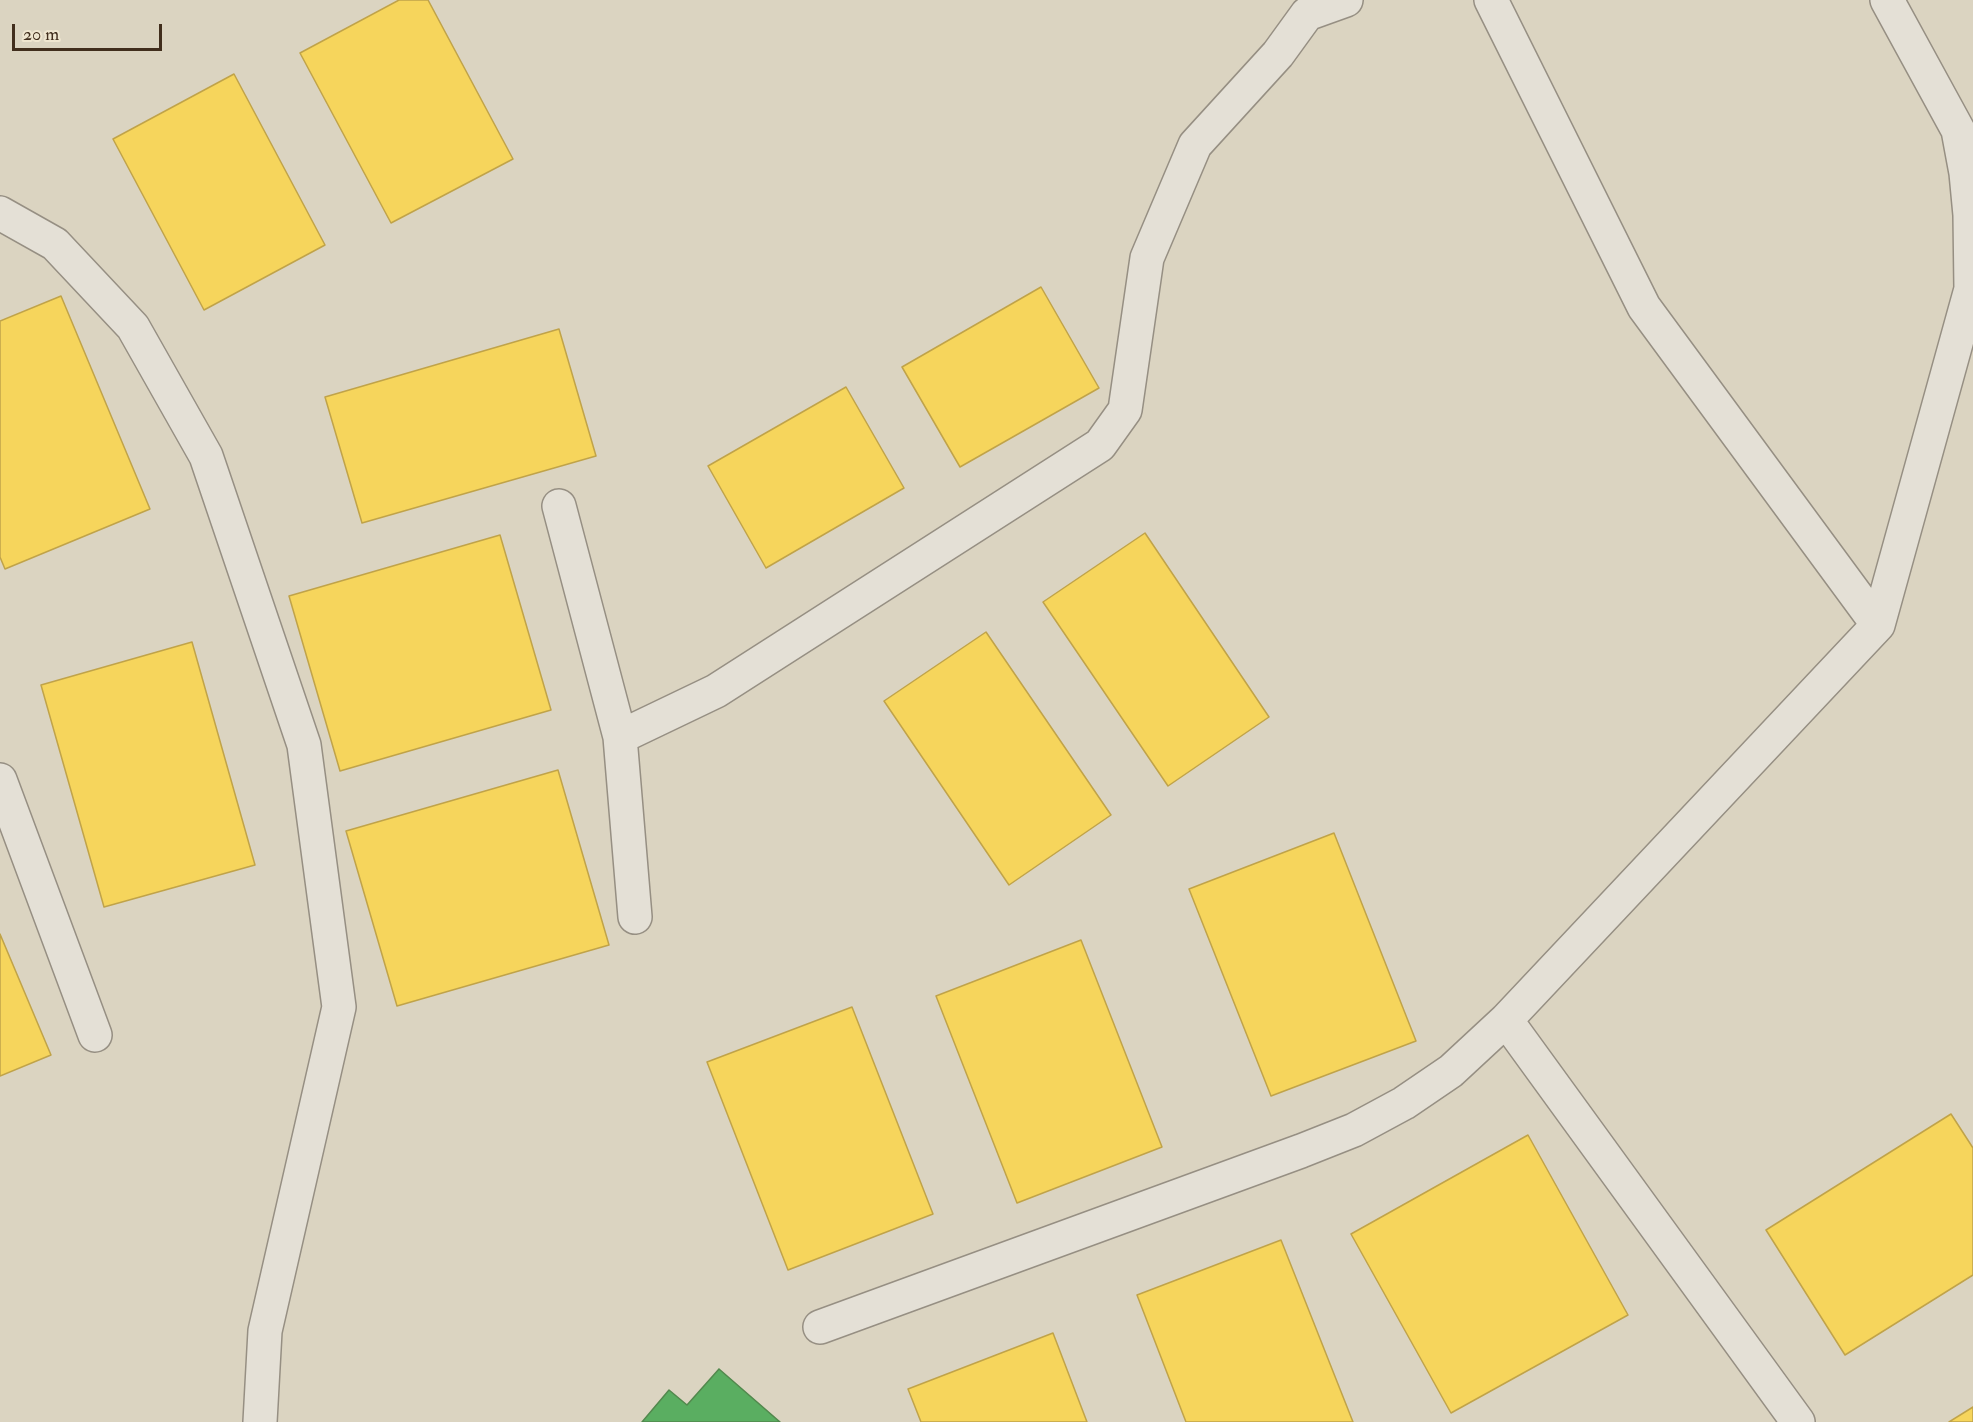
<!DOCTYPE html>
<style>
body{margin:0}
#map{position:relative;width:1973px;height:1422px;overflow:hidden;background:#dbd4c1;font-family:"IM FELL Double Pica",serif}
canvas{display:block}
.scale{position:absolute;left:12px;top:24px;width:150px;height:27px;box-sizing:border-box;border:3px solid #412e1d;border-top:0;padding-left:8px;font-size:18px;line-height:21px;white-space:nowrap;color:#412e1d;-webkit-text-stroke:4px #efe6d0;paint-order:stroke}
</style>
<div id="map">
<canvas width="1973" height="1422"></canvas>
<div class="scale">20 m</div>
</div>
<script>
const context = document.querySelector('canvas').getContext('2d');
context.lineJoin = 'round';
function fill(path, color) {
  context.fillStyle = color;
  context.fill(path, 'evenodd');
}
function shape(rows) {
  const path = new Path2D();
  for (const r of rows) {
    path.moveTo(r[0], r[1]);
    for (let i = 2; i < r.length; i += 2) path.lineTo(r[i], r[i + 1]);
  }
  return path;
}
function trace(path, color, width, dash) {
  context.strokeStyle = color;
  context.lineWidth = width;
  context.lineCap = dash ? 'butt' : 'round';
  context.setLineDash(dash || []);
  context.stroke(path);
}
const homes = shape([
 [399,0,428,0,513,159,391,223,300,53,399,0],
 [234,74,325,245,204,310,113,139,234,74],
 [1041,287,1099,388,960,467,902,367,1041,287],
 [61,296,150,509,5,569,0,557,0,321,61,296],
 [559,329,596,456,362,523,325,397,559,329],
 [846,387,904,488,766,568,708,466,846,387],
 [1145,533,1269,717,1168,786,1043,602,1145,533],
 [500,535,551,710,340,771,289,596,500,535],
 [986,632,1111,815,1009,885,884,701,986,632],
 [192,642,255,865,104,907,41,685,192,642],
 [558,770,609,945,397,1006,346,831,558,770],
 [1334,833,1416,1041,1271,1096,1189,889,1334,833],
 [0,934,51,1055,0,1076,0,934],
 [1081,940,1162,1147,1017,1203,936,996,1081,940],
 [852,1007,933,1214,788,1270,707,1062,852,1007],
 [1951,1114,1973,1148,1973,1275,1845,1355,1766,1230,1951,1114],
 [1528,1135,1628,1315,1451,1413,1351,1234,1528,1135],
 [1281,1240,1353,1422,1186,1422,1137,1295,1281,1240],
 [1053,1333,1087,1422,921,1422,908,1389,1053,1333],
 [1973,1407,1973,1422,1949,1422,1973,1407]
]);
const public = shape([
 [719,1369,780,1422,642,1422,669,1390,687,1405,719,1369]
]);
const minor = shape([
 [1491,0,1644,307,1878,625],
 [0,213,55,244,133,327,206,456,304,745,339,1007,265,1331,260,1422],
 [559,506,620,737,635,917],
 [620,737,716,691,1100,445,1125,410,1147,258,1195,145,1278,54,1307,14,1346,0],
 [0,780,95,1035],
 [1506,1020,1798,1422],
 [820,1327,1301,1151,1354,1130,1404,1103,1451,1071,1506,1020,1878,625,1971,289,1970,215,1966,173,1958,130,1887,0]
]);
fill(homes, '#f6d55c');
trace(homes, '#c0a349', 1.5);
fill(public, '#5aae61');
trace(public, '#52884d', 1.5);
trace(minor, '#968f83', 36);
trace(minor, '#e4e0d6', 33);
</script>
